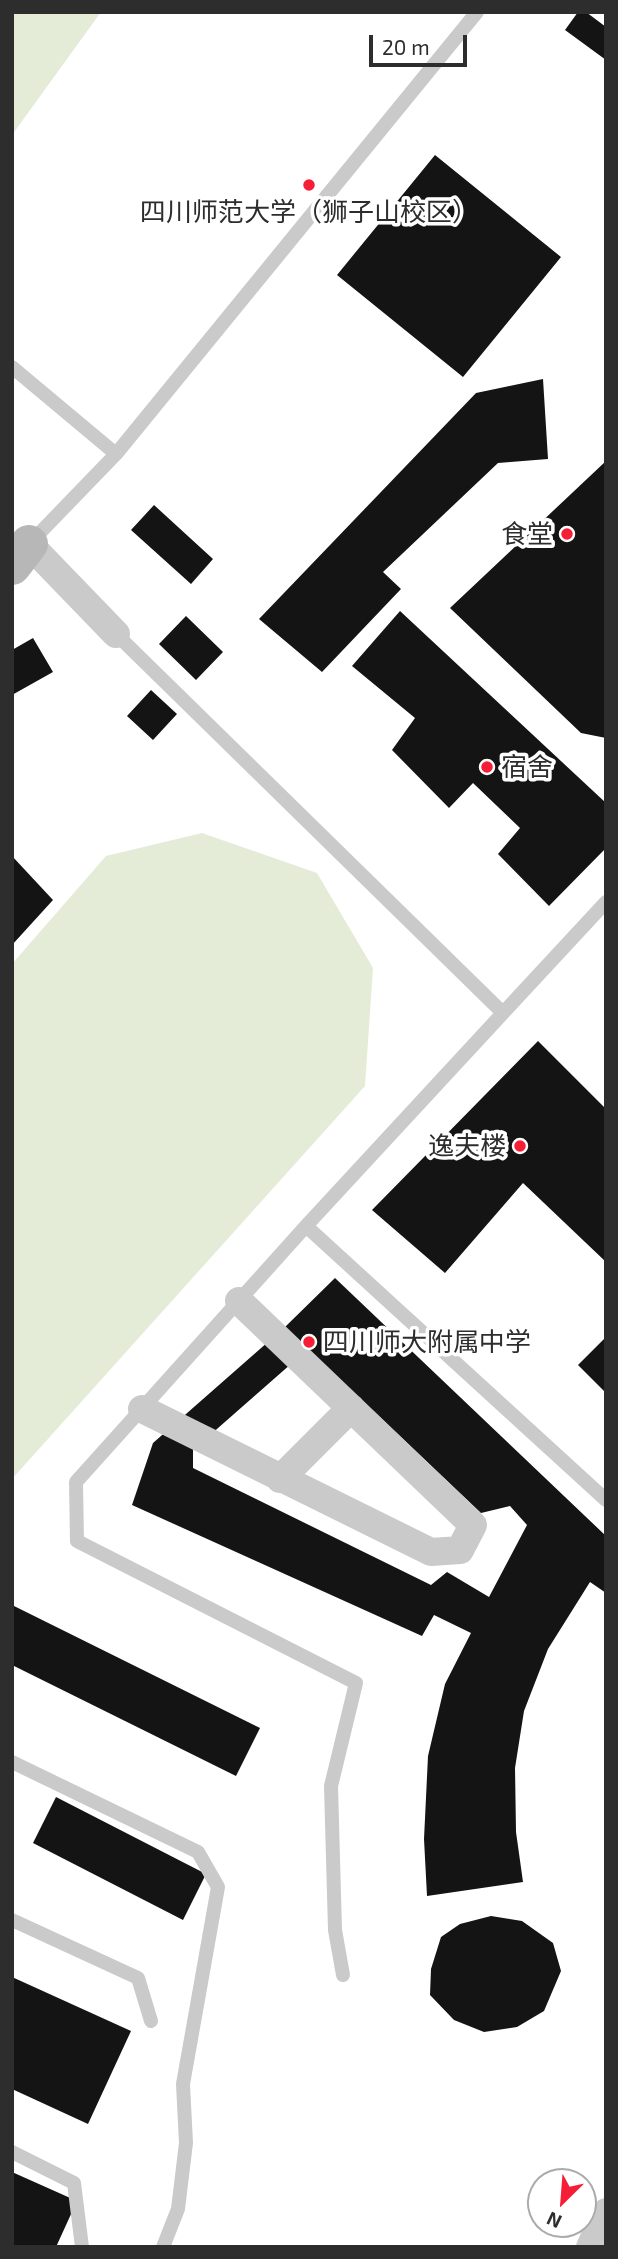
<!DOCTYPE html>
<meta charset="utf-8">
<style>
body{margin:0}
#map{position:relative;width:618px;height:2259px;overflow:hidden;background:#fff;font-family:"Exo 2",sans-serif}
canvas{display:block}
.frame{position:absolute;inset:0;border:14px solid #2d2d2d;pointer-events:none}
.north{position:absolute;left:527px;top:2168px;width:70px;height:70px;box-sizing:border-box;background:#fff;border:2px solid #ababab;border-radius:50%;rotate:205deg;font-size:19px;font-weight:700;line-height:28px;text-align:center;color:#2d2d2d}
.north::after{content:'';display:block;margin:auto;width:24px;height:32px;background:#f41f36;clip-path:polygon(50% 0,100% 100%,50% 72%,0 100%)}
.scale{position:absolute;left:369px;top:35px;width:98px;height:32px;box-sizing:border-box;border:4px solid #2d2d2d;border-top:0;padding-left:9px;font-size:21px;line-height:24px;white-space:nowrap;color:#2d2d2d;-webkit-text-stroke:5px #fff;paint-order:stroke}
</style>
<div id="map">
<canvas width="618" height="2259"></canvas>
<div class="frame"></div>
<div class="north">N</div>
<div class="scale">20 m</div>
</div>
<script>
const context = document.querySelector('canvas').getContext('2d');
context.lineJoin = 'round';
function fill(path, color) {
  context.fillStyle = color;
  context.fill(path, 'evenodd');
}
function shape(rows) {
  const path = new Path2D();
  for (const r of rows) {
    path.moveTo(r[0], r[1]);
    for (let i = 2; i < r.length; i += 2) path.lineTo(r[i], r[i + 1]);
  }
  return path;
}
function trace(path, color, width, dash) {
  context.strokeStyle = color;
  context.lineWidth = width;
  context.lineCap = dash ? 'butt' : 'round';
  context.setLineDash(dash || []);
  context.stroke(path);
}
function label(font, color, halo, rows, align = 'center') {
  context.font = font + ' "Exo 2","Noto Sans SC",sans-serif';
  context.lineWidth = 7;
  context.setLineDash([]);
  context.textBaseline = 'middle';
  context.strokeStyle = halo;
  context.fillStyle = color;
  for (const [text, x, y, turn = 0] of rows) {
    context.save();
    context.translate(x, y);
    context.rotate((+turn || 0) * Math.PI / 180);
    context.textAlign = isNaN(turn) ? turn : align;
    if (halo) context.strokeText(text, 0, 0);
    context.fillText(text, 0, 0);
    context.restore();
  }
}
const green = shape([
 [12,12,101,12,12,135],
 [202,833,317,873,373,968,365,1086,12,1479,12,964,106,856]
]);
const building = shape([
 [578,12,586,12,606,27,606,60,565,30],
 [435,155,561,257,463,377,337,275],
 [543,379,548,459,498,463,383,572,401,589,322,672,259,619,476,393],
 [606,461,606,738,581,733,450,608],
 [154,505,213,559,191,584,131,530],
 [400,611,606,803,606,848,549,906,498,854,520,828,473,783,449,808,392,750,415,718,352,666],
 [186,616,223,652,196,680,159,644],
 [33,638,53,672,12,695,12,650],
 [151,690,177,714,153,740,127,716],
 [12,856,53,900,12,945],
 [538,1041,606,1109,606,1262,523,1183,445,1273,372,1210],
 [335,1278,606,1536,606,1593,590,1582,548,1649,524,1711,515,1768,516,1832,523,1882,427,1896,424,1839,428,1756,445,1684,471,1633,434,1615,422,1636,132,1505,153,1443,285,1327],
 [308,1349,481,1513,510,1506,527,1525,489,1597,447,1572,431,1585,193,1468,193,1450],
 [606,1337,606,1393,578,1365],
 [12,1605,260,1728,236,1776,12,1665],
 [56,1797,206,1874,183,1920,33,1843],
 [491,1916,522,1921,553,1943,561,1971,544,2011,517,2027,484,2032,454,2020,430,1995,431,1969,441,1937,460,1924],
 [12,1977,131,2031,88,2124,12,2089],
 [12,2172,77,2201,56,2247,12,2247]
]);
const lane = shape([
 [12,367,116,454],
 [30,543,116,454,477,12],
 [116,634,503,1013,306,1226,76,1482,77,1541,356,1683,331,1786,335,1930,343,1975],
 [503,1013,606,902],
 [306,1226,606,1500],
 [12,1762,198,1852,218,1887,183,2084,186,2143,178,2209,163,2247],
 [12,1920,138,1978,151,2021],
 [12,2152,74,2183,82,2247]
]);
const street = shape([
 [29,544,116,634],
 [142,1409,431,1552,460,1550,473,1525,239,1301],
 [280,1479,351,1408],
 [590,2247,606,2212]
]);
const secondary = shape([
 [12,566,29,544]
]);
const markers = [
 [309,185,7,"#f41f36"],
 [567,534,7,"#f41f36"],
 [487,767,7,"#f41f36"],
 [520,1146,7,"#f41f36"],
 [309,1342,7,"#f41f36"]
];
const poiNames = [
 ["四川师范大学（狮子山校区）",309,212,"center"],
 ["食堂",553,534],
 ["宿舍",501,767,"left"],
 ["逸夫楼",506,1146],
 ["四川师大附属中学",323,1342,"left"]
];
fill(green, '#e4ecd8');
fill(building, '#141414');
trace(lane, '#cacaca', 14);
trace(street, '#cacaca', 28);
trace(secondary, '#b7b7b7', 38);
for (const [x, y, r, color] of markers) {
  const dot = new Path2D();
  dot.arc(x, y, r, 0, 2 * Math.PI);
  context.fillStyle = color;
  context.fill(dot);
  trace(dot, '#fff', 2.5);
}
label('26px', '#2d2d2d', '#fff', poiNames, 'right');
</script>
